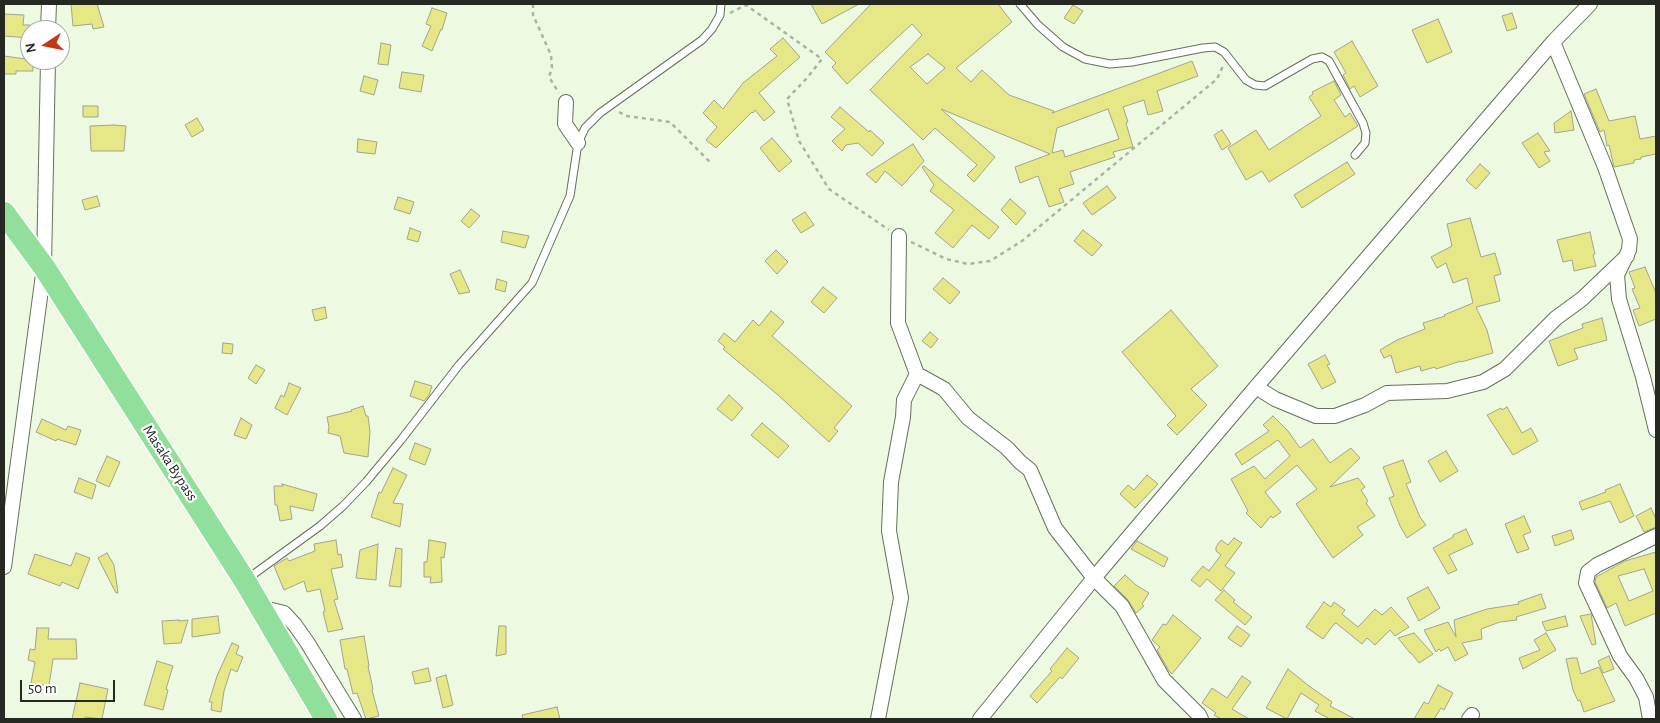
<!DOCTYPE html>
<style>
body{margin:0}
#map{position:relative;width:1660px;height:723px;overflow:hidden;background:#eef9e2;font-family:"Alegreya Sans",sans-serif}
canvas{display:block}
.frame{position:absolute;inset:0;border:5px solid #252921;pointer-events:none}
.north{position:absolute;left:20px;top:20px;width:50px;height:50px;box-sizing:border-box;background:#fff;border:1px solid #a8a9a6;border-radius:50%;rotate:259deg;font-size:14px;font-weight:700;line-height:20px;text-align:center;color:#252921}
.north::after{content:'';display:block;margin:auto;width:18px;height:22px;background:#c23818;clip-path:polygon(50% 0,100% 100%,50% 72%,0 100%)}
.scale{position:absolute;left:20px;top:680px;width:95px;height:22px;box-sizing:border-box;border:2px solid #252921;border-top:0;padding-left:6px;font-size:15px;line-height:18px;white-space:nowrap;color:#252921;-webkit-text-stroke:4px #fff;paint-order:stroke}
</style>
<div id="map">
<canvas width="1660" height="723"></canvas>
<div class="frame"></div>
<div class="north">N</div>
<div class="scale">50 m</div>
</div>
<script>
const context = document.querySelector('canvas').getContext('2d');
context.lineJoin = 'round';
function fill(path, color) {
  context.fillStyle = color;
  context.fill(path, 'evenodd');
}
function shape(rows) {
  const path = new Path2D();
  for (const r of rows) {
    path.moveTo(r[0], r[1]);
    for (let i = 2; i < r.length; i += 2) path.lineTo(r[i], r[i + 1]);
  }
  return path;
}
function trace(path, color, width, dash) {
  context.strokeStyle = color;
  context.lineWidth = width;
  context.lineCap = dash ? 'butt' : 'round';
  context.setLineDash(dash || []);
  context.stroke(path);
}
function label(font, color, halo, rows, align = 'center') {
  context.font = font + ' "Alegreya Sans",sans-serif';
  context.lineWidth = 4.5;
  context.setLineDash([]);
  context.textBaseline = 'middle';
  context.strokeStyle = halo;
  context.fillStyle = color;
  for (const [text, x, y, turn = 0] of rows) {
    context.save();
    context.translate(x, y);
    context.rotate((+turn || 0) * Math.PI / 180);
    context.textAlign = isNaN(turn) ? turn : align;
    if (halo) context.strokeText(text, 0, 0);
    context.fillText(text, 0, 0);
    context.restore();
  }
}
const building = shape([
 [71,4,97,4,104,27,93,29,92,24,73,26,71,4],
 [811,4,859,4,822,24,811,4],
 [871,4,998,4,1012,22,956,68,971,82,982,70,1009,95,1054,111,1052,113,1192,61,1198,76,1157,91,1163,111,1148,115,1144,100,1123,107,1128,122,1126,123,1133,147,1113,152,1115,157,1070,172,1074,184,1059,189,1064,202,1049,207,1038,176,1020,183,1015,167,1050,154,941,109,995,157,974,182,967,175,977,165,935,128,923,140,870,90,922,35,912,24,847,84,832,67,836,63,825,52,871,4],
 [928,54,945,68,927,84,910,67,928,54],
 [1108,109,1119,139,1065,157,1063,150,1052,153,1057,128,1108,109],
 [1073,5,1083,11,1074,24,1064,18,1073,5],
 [432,8,447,13,442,30,441,29,432,51,422,46,431,26,426,24,432,8],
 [1512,13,1517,28,1507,31,1502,16,1512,13],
 [4,14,24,15,23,25,30,25,30,38,4,36,4,14],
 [1438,19,1452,52,1427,63,1412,30,1438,19],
 [783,38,800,57,759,93,775,112,764,121,755,110,753,113,752,112,716,148,706,140,717,127,703,113,714,100,723,109,743,83,777,56,770,49,783,38],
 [1352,41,1378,86,1360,97,1354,86,1350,89,1343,75,1346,73,1334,52,1352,41],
 [381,43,391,45,388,65,378,64,381,43],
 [4,56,33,60,33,71,16,71,16,74,4,74,4,56],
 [402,72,424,75,421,92,399,88,402,72],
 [364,76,378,80,374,95,360,91,364,76],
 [1334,81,1341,95,1334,100,1345,117,1350,113,1358,126,1269,182,1262,171,1246,180,1228,148,1256,130,1269,150,1321,116,1309,97,1313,94,1312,92,1334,81],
 [1596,89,1609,121,1635,116,1640,139,1656,136,1656,154,1641,157,1641,159,1634,160,1634,163,1614,167,1609,145,1607,146,1604,130,1600,132,1584,94,1596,89],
 [83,106,98,106,98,117,83,117,83,106],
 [840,107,869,132,870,130,884,143,872,156,858,143,846,145,842,151,832,141,845,129,831,117,840,107],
 [1571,111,1574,130,1555,133,1554,123,1571,111],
 [197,118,204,130,192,137,185,125,197,118],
 [114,125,126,126,124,151,91,151,90,126,114,125],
 [1222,130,1231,144,1222,150,1214,135,1222,130],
 [1538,133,1550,151,1544,152,1550,161,1539,168,1522,143,1538,133],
 [772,138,792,161,779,172,760,148,772,138],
 [358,139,377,142,375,154,357,152,358,139],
 [913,144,924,161,902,186,885,171,876,183,866,174,913,144],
 [1347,162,1355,174,1302,208,1294,195,1347,162],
 [1480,164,1490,173,1476,189,1466,180,1480,164],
 [924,166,999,227,989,239,972,225,953,248,935,233,954,210,930,191,934,185,922,167,924,166],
 [1107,186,1116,198,1092,215,1083,203,1107,186],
 [97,196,100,206,85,210,82,200,97,196],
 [398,197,414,202,410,214,394,209,398,197],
 [1010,199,1026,213,1016,225,1001,210,1010,199],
 [471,209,480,216,469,228,461,221,471,209],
 [805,212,814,225,801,233,792,220,805,212],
 [1470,218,1481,257,1495,253,1501,274,1494,276,1500,301,1476,307,1487,330,1493,353,1461,362,1461,361,1436,369,1435,367,1421,371,1420,366,1396,373,1391,355,1384,358,1380,350,1397,340,1425,329,1423,323,1445,316,1444,315,1473,303,1467,278,1453,283,1446,263,1437,268,1431,257,1452,246,1447,224,1470,218],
 [410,228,421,232,418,242,407,239,410,228],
 [1083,230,1102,245,1092,256,1074,241,1083,230],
 [503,231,529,236,525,248,501,242,503,231],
 [1590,232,1595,254,1593,255,1596,266,1574,271,1572,260,1563,262,1557,240,1590,232],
 [776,250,788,262,777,274,765,261,776,250],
 [1645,267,1656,293,1656,319,1639,326,1633,310,1640,308,1632,289,1635,288,1629,272,1645,267],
 [460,270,470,292,459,294,450,274,460,270],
 [943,278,960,292,950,304,933,289,943,278],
 [497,279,507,282,505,292,495,289,497,279],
 [823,287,837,298,824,313,811,302,823,287],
 [325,307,327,318,315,321,312,310,325,307],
 [1171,310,1218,366,1191,389,1207,405,1177,435,1167,425,1176,416,1122,352,1171,310],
 [771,311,784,322,772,336,852,406,834,428,838,431,829,442,778,395,723,349,725,347,718,341,724,333,735,342,753,320,759,326,771,311],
 [1602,318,1607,340,1574,349,1578,359,1558,366,1549,341,1583,328,1582,324,1602,318],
 [930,332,938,339,931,348,922,341,930,332],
 [223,343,233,344,232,354,222,353,223,343],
 [1325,355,1330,364,1327,365,1336,382,1322,389,1308,364,1325,355],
 [256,365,265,370,256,384,248,378,256,365],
 [415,381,432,386,429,395,424,401,410,396,415,381],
 [289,383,301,388,287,415,275,408,281,395,284,397,289,383],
 [729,395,743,408,732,421,717,409,729,395],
 [363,406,366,416,368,416,370,432,368,457,344,453,340,436,328,433,329,427,327,417,352,411,351,410,363,406],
 [1507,407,1522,433,1531,428,1538,441,1513,455,1487,415,1501,408,1502,410,1507,407],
 [1273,416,1288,431,1300,448,1313,439,1330,463,1351,448,1360,458,1330,487,1358,478,1365,487,1361,490,1368,501,1366,503,1375,516,1357,527,1363,535,1333,558,1296,504,1317,489,1297,465,1265,492,1281,512,1273,518,1271,516,1261,528,1246,513,1248,511,1231,479,1254,466,1265,479,1290,456,1278,440,1242,465,1235,454,1269,431,1263,425,1273,416],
 [241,418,252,425,246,439,234,435,241,418],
 [42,419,66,430,68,426,81,430,76,445,57,439,56,441,36,432,42,419],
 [762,423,789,446,778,458,751,435,762,423],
 [415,443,431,449,425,465,409,459,415,443],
 [1446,451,1458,471,1440,482,1428,461,1446,451],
 [107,456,120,462,109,487,96,481,107,456],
 [1403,460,1411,482,1406,484,1420,517,1426,525,1407,538,1400,526,1389,498,1394,496,1383,467,1403,460],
 [393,468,407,475,393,503,403,504,400,527,371,517,379,492,381,493,393,468],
 [1147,475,1158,484,1135,508,1120,494,1128,485,1134,490,1147,475],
 [79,478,96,485,92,499,74,492,79,478],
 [282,484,317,494,313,511,290,506,292,519,280,521,277,505,275,505,274,486,283,486,282,484],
 [1620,484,1634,516,1620,523,1610,501,1582,510,1579,502,1606,492,1605,490,1620,484],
 [1651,508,1656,519,1656,527,1644,532,1636,516,1651,508],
 [1524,516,1531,532,1523,535,1529,549,1517,553,1505,524,1524,516],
 [1466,529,1473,544,1449,555,1457,570,1448,574,1433,548,1453,537,1453,535,1466,529],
 [1571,530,1574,539,1555,546,1552,536,1571,530],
 [1234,538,1242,543,1225,566,1235,573,1221,591,1207,579,1200,587,1191,580,1203,566,1209,571,1221,555,1216,551,1216,547,1221,540,1228,545,1234,538],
 [336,540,338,555,341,554,343,567,331,569,338,599,334,600,343,629,328,632,323,612,325,611,320,589,307,592,304,581,284,590,274,566,287,558,289,561,315,551,314,544,336,540],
 [429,540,446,543,444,558,441,557,442,582,430,583,431,577,424,577,424,562,427,562,429,540],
 [1137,541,1168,558,1164,567,1131,549,1137,541],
 [378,544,376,580,356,578,360,550,378,544],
 [396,548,402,549,401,587,389,586,396,548],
 [1656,552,1656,613,1625,626,1616,603,1607,608,1595,582,1596,577,1625,561,1656,552],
 [1644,569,1653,591,1629,601,1618,576,1644,569],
 [76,553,90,558,78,589,62,582,60,586,28,574,35,554,71,566,76,553],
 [107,553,114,565,118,593,116,593,98,558,107,553],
 [1125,575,1136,585,1149,593,1142,604,1144,606,1136,613,1128,600,1114,586,1125,575],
 [1428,587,1440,608,1419,621,1407,598,1428,587],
 [1224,590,1235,600,1233,602,1252,617,1245,625,1215,600,1224,590],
 [1541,594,1546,608,1516,617,1517,620,1500,622,1481,629,1482,639,1462,643,1468,654,1455,661,1448,647,1441,651,1439,649,1436,652,1424,630,1448,622,1456,637,1454,620,1487,609,1519,604,1518,602,1541,594],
 [1324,602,1331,607,1334,602,1345,610,1342,614,1358,627,1375,609,1382,615,1391,607,1409,627,1395,636,1390,630,1375,645,1367,638,1362,644,1336,623,1334,624,1323,639,1306,627,1324,602],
 [1591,614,1596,644,1592,645,1580,616,1591,614],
 [1173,615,1201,638,1172,674,1169,671,1157,650,1160,647,1152,640,1163,624,1166,625,1173,615],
 [218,616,220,633,192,637,192,619,218,616],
 [1565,616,1568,626,1546,631,1542,622,1565,616],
 [179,620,179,621,188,620,181,643,164,644,162,621,179,620],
 [499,626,506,626,506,654,496,656,499,626],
 [1237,626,1250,635,1241,647,1228,638,1237,626],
 [37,628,49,628,48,639,76,639,77,659,53,659,49,686,31,683,35,662,28,660,30,649,35,650,37,628],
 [1414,633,1433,654,1419,663,1411,653,1410,653,1398,638,1414,633],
 [1546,633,1556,650,1523,669,1519,658,1540,650,1534,640,1546,633],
 [364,636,369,666,368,666,373,689,372,690,379,716,366,719,357,693,353,694,347,669,345,669,340,640,364,636],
 [232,643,239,646,236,654,243,657,237,672,231,669,224,691,221,712,211,710,212,702,209,702,217,676,232,643],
 [1067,648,1079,658,1062,679,1060,677,1037,703,1030,696,1052,671,1050,669,1067,648],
 [1609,656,1614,669,1603,673,1598,661,1609,656],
 [1572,658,1577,658,1581,674,1599,667,1615,701,1584,712,1580,700,1578,701,1573,690,1566,659,1572,658],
 [157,661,173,666,166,689,168,690,163,710,144,705,157,661],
 [428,668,431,681,415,684,412,672,428,668],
 [1288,669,1309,686,1332,702,1330,706,1355,719,1330,719,1315,711,1319,705,1301,693,1287,719,1266,708,1288,669],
 [446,675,453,705,443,708,436,678,446,675],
 [1242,676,1251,682,1232,709,1249,719,1221,719,1214,715,1216,713,1202,703,1212,688,1227,698,1242,676],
 [80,683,108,689,102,719,85,717,85,719,72,719,80,683],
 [1438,685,1453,693,1444,710,1441,708,1434,719,1414,719,1424,702,1428,704,1438,685],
 [557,707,560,719,523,719,522,715,557,707]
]);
const path = shape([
 [533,4,533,15,551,55,552,68,549,77,559,93],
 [730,13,746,5,822,59,807,78,787,99,799,141,829,189,889,230],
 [619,112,627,116,670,122,711,163],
 [911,242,946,259,968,264,990,261,1022,241,1217,79,1223,66]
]);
const service = shape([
 [1020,4,1038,25,1063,47,1085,59,1110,64,1132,62,1203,48,1215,47,1224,52,1246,80,1255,85,1265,86,1312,59,1322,57,1329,61,1363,123,1366,133,1365,143,1355,155],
 [247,579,320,526,343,506,366,482,401,440,459,365,532,283,570,196,578,143,585,128,600,113,702,40,712,29,720,15,721,4]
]);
const minor = shape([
 [48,30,49,4],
 [1553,42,1605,167,1630,239,1629,250,1617,275,1619,299,1643,377,1656,430],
 [566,102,565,124,578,143],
 [917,374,944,389,968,418,1007,448,1020,462,1030,470,1055,528,1094,578,1122,606,1164,680,1199,715,1201,719],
 [1256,387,1275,399,1316,416,1335,416,1365,405,1387,393,1447,391,1483,382,1505,369,1556,318,1582,299,1627,256],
 [4,567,44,267,48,60],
 [270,624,272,610,284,613,295,625,307,642,354,719],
 [878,719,901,598,889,531,891,482,903,417,904,400,917,374,898,323,899,236],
 [980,719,1094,578,1256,387,1553,42,1590,4],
 [1469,719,1472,715],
 [1650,719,1646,697,1636,678,1620,656,1586,583,1588,572,1597,565,1656,536]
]);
const trunk = shape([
 [4,213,44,267,245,581,326,719]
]);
const streetNames = [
 ["Masaka Bypass",170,463,57]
];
fill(building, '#e6e786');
trace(building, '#a3a48d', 1);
trace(service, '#66705c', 9);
trace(minor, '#66705c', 16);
trace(trunk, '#fff', 25);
trace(path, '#abb4a2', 2.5, [4, 4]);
trace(service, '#fff', 7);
trace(minor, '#fff', 14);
trace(trunk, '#90df9a', 22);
label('15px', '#252921', '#fff', streetNames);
</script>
